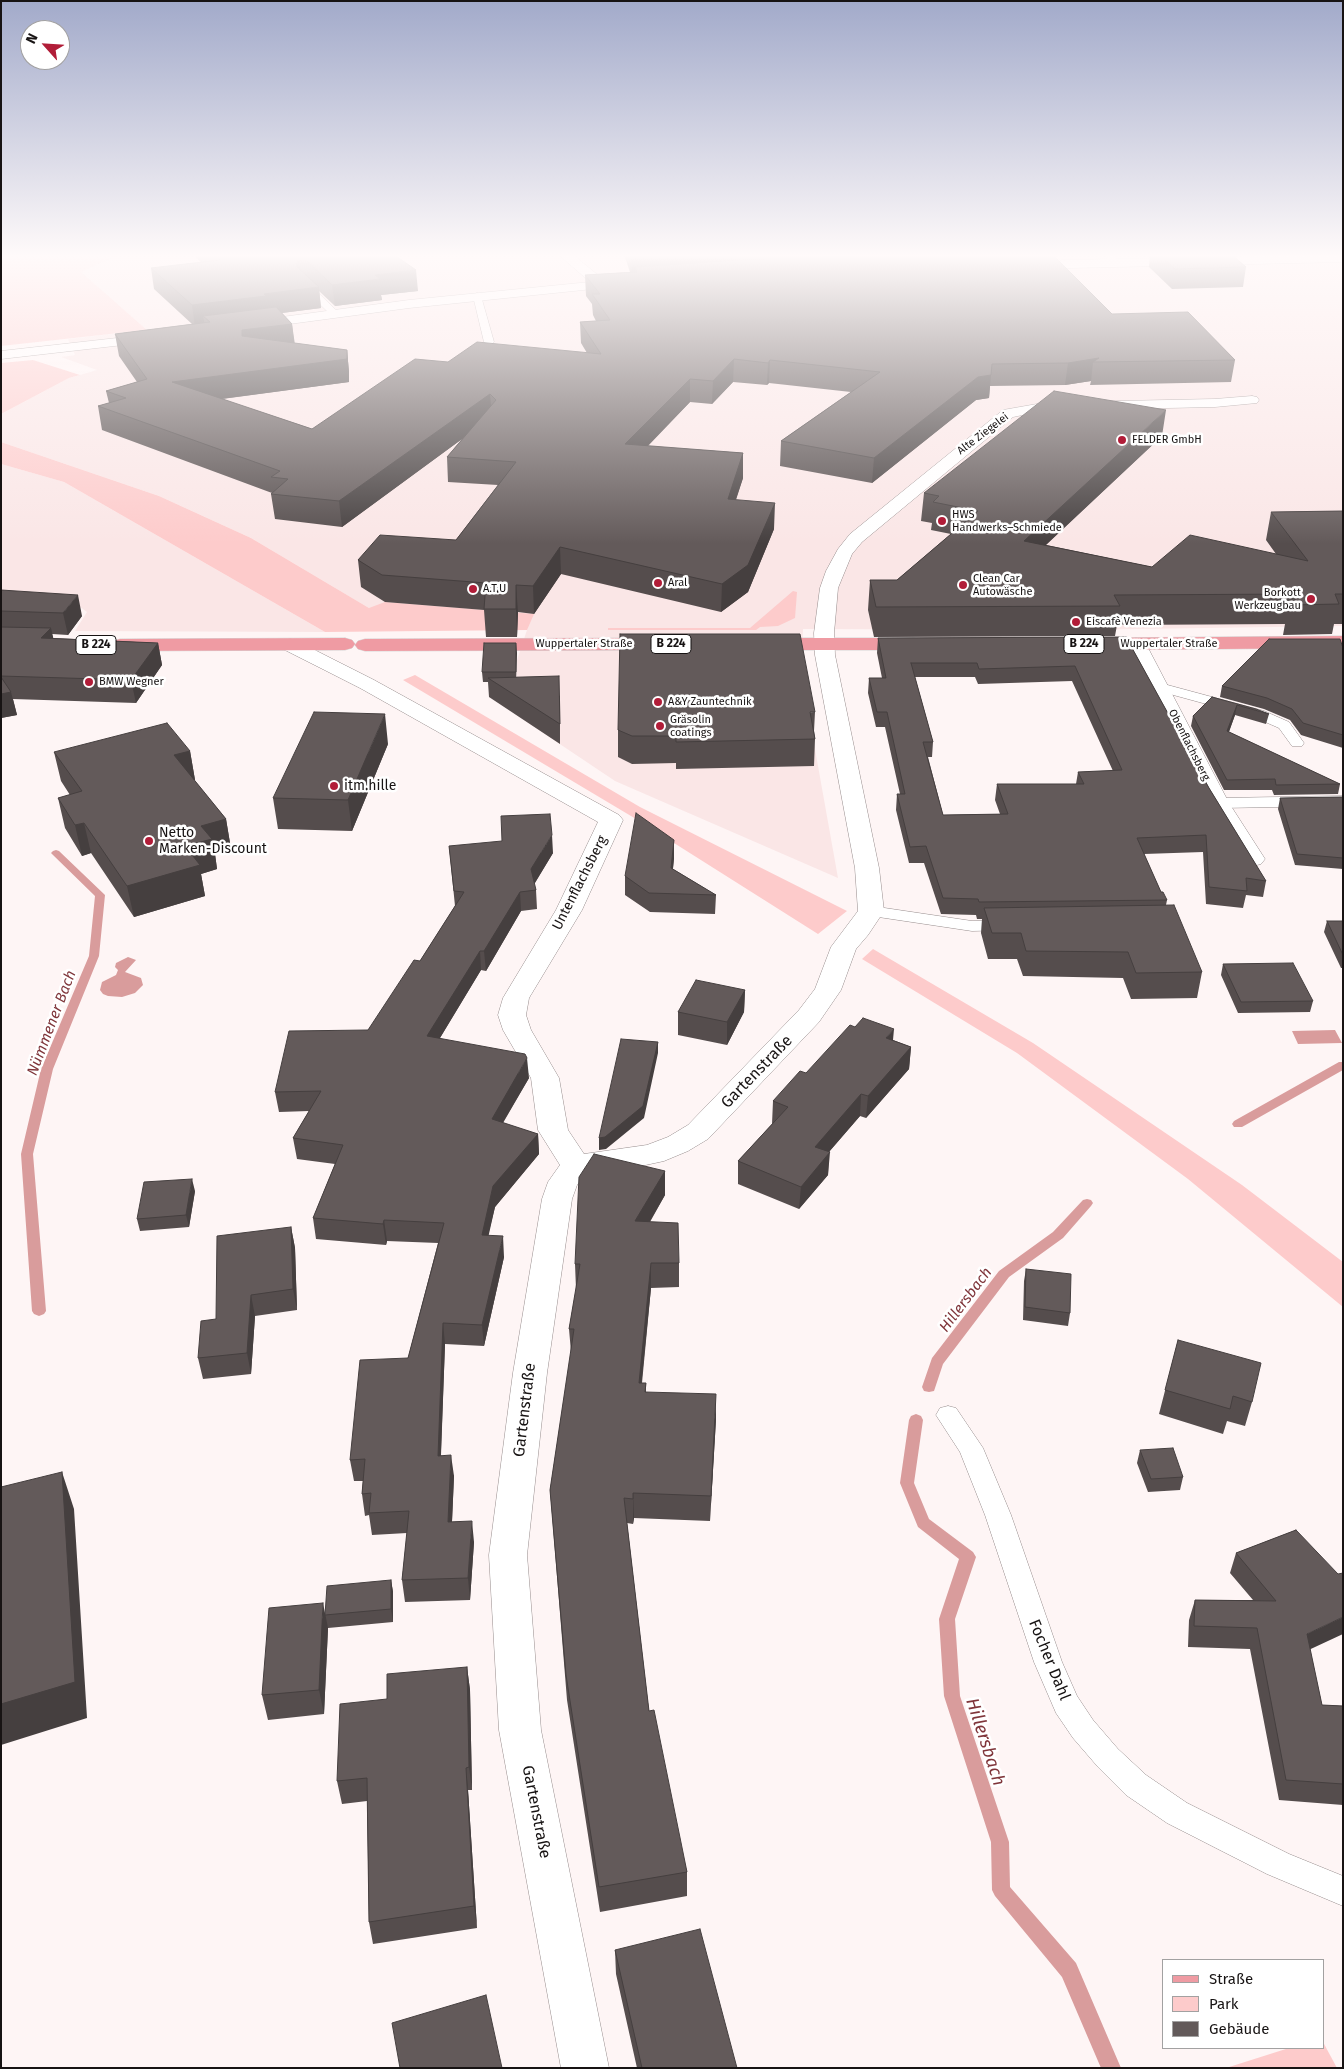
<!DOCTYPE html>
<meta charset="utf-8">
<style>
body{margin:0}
#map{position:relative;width:1344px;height:2069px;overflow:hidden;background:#fef5f5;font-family:"Fira Sans",sans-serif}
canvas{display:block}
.frame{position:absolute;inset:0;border:2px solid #171313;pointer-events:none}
.legend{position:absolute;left:1162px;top:1959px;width:162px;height:90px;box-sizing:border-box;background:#fff;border:1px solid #a2a1a1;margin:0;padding:6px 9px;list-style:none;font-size:15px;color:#171313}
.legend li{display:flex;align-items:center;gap:10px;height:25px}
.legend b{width:25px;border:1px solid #a2a1a1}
.north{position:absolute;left:20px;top:20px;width:50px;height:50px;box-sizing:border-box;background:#fff;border:1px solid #a2a1a1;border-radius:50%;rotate:296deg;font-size:14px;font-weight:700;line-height:20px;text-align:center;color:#171313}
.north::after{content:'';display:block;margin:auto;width:18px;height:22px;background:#b11d38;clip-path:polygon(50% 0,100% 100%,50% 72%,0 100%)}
</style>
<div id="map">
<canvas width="1344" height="2069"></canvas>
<div class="frame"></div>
<ul class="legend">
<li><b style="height:6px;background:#ef9ba3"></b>Straße</li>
<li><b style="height:14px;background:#fdcbcb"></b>Park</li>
<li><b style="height:14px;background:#635a5a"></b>Gebäude</li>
</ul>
<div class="north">N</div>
</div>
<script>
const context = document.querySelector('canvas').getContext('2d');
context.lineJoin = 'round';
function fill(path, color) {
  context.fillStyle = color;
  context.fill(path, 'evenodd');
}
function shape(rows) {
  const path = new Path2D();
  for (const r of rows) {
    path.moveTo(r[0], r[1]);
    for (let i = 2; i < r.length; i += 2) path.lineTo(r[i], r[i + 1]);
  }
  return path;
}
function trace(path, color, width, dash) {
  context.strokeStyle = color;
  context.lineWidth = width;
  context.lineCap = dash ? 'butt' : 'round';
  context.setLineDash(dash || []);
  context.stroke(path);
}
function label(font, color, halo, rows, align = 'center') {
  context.font = font + ' "Fira Sans",sans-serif';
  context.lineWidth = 5;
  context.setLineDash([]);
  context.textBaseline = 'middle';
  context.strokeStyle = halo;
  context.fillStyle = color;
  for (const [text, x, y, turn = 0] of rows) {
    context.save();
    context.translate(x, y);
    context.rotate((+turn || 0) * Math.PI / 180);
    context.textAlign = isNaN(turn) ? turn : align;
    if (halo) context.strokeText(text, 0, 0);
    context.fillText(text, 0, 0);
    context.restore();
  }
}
const built = shape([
 [120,254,1343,254,1343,626,1067,630,803,629,802,656,813,738,838,878,615,781,515,714,517,660,527,630,406,630,251,538,159,496,1,442,1,414,69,378,97,370,61,357,75,355,68,339,147,330,80,272],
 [1,464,64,482,325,632,75,631,87,612,64,595,1,617]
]);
const green = shape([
 [1,254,120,254,81,272,147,330,1,346],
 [33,360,80,375,69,378,1,414,1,363],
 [1,442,159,496,251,538,369,608,385,602,534,614,527,630,325,632,64,482,1,464],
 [793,591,797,592,795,618,778,626,760,627,756,630,608,630,608,628,750,628],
 [415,675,640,807,847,911,818,934,636,819,403,680],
 [873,949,1033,1043,1242,1185,1343,1262,1343,1307,1188,1179,1017,1053,862,959],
 [1323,2042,1337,2068,1226,2068,1289,2048,1323,2048]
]);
const water = shape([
 [128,957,136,960,125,972,141,978,143,985,135,993,122,997,108,996,103,994,100,990,102,982,116,975,118,970,115,967,116,963],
 [1335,1030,1342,1043,1298,1044,1292,1031]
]);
const stream = shape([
 [56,850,59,851,105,895,99,956,53,1069,33,1154,46,1311,44,1314,39,1316,34,1314,32,1311,21,1154,41,1069,89,956,95,896,53,855,51,853,53,851,56,850],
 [1339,1062,1343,1062,1343,1070,1242,1127,1234,1127,1232,1124,1234,1121,1339,1062],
 [1087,1199,1091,1200,1093,1203,1091,1206,1063,1238,1009,1277,943,1364,934,1391,929,1392,924,1391,922,1387,932,1358,999,1271,1053,1232,1083,1200,1087,1199],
 [916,1414,921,1416,923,1420,914,1483,929,1519,973,1552,976,1557,955,1619,960,1696,1009,1842,1010,1887,1076,1963,1121,2068,1101,2068,1062,1977,995,1896,992,1890,991,1842,944,1696,939,1619,959,1559,918,1527,900,1483,909,1420,911,1416,916,1414]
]);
const service = shape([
 [1103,254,1112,254,1120,262,1113,264,1103,254],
 [301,282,307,282,338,312,338,316,332,316,301,286,301,282],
 [477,293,481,296,494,342,492,344,489,345,484,342,473,296,477,293],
 [1160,683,1264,711,1289,722,1304,743,1302,746,1292,746,1279,728,1254,717,1155,690,1153,687,1160,683],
 [1343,796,1343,806,1218,808,1212,806,1210,803,1212,800,1218,798,1343,796],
 [871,906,972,921,1006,920,1012,921,1015,925,1012,929,1006,930,972,931,865,915,862,911,865,907,871,906],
 [948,1406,956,1408,983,1448,1011,1515,1062,1662,1077,1696,1093,1720,1118,1749,1146,1775,1187,1803,1289,1854,1343,1876,1343,1906,1267,1874,1167,1823,1126,1795,1098,1767,1073,1738,1056,1713,1034,1662,985,1515,960,1452,936,1415,940,1408,948,1406]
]);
const minor = shape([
 [558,254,572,254,604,280,622,278,628,282,622,286,409,308,252,329,245,325,252,321,409,300,590,282,558,254],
 [1343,254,1343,262,1024,269,1018,265,1024,261,1343,254],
 [153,334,160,338,158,341,1,359,1,351,153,334],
 [1252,396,1257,397,1259,400,1257,403,1215,407,1070,410,1037,412,1013,417,862,542,852,554,838,588,834,633,835,655,879,868,884,911,868,935,856,949,841,990,819,1022,708,1139,688,1151,664,1161,627,1169,586,1173,577,1185,572,1199,547,1373,527,1555,541,1730,609,2068,561,2068,499,1730,489,1555,513,1373,542,1199,548,1182,560,1165,538,1130,531,1078,503,1030,498,1015,503,998,556,910,598,822,360,688,283,649,280,645,283,641,290,639,297,641,374,680,619,815,623,820,582,910,529,998,526,1015,531,1030,559,1078,568,1130,584,1154,647,1145,668,1137,688,1125,799,1010,815,989,831,947,858,911,855,868,815,655,814,633,820,588,826,571,838,549,850,534,1003,410,1037,404,1070,402,1215,399,1252,396],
 [1136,638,1143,640,1146,644,1229,803,1265,859,1261,864,1253,866,1245,864,1207,803,1126,644,1129,640,1136,638]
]);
const primary = shape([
 [1343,636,1343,648,1092,650,1085,648,1082,644,1085,640,1092,638,1343,636],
 [345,638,352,640,355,644,352,648,345,650,120,651,113,649,110,645,113,641,120,639,345,638],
 [656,638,663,640,666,644,663,648,656,650,365,651,358,649,355,645,358,641,365,639,656,638],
 [764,638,914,638,921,640,924,644,921,648,914,650,764,650,757,648,754,644,757,640,764,638]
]);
const wall = shape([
 [192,254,393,254,418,291,381,295,382,300,335,306,319,291,321,308,282,313,292,324,294,343,347,350,349,372,349,382,222,399,312,429,448,362,587,353,581,343,580,322,596,321,593,315,592,304,586,296,585,275,630,272,624,254,1053,254,1052,255,1112,314,1235,360,1231,382,1090,385,1091,381,1065,385,990,386,989,398,976,400,872,483,780,466,781,441,851,392,769,383,767,385,733,382,712,404,690,402,648,446,743,453,743,478,736,500,774,529,748,592,721,612,561,574,534,614,518,612,517,637,486,637,484,610,385,602,361,587,358,560,456,540,498,485,448,482,447,457,462,439,342,527,275,519,271,494,272,493,102,430,98,406,109,403,106,391,137,382,119,356,115,334,192,324,154,289,151,268,201,262],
 [1135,254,1231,254,1246,267,1243,287,1172,289,1149,267,1150,256,1136,256],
 [1162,436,1046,545,1152,567,1276,554,1266,540,1271,512,1343,511,1343,624,1334,624,1332,634,1283,635,1285,624,1117,625,1115,636,874,637,868,610,870,580,897,580,951,534,931,530,932,523,921,521,924,493],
 [1,590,82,616,68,635,52,634,53,638,158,643,162,665,136,703,13,699,17,715,1,718],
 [1126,637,1209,788,1266,881,1263,897,1246,895,1243,908,1206,904,1203,852,1144,854,1161,892,1167,900,1166,905,1202,972,1197,998,1131,999,1123,978,1023,976,1017,959,988,959,981,933,982,919,977,919,976,915,941,914,924,863,909,863,896,810,897,794,900,794,885,727,876,727,868,693,869,678,882,678,877,653,878,638],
 [915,677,975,677,978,684,1072,681,1113,771,1078,772,1076,784,997,784,995,800,1000,814,943,815,928,757,932,757,933,742],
 [516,643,516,677,560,696,560,744,489,697,488,682,483,682,482,672],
 [1343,648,1343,748,1301,735,1290,720,1264,709,1220,697,1222,686],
 [1212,697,1269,714,1266,724,1235,715,1229,732,1340,784,1338,794,1274,795,1272,790,1224,790,1191,726,1193,716],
 [815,712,814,731,815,739,814,766,676,769,676,763,632,764,618,757,618,730],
 [388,744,352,831,278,829,273,798],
 [190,751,195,780,194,780,226,819,231,849,215,854,217,869,201,874,205,896,134,917,91,853,82,856,65,828,58,798,70,795,61,781,54,752],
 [1343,797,1343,869,1295,865,1278,809,1280,798],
 [674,840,674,858,673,869,716,895,715,914,650,912,625,895,625,876],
 [449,846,553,853,534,884,536,890,537,909,521,911,486,971,481,970,440,1038,529,1078,503,1123,538,1134,539,1154,495,1207,488,1235,504,1257,484,1346,445,1344,441,1455,454,1476,452,1522,474,1542,470,1600,405,1602,402,1580,407,1533,372,1535,369,1515,365,1516,362,1494,363,1481,354,1481,350,1460,408,1358,438,1243,387,1241,386,1245,316,1239,313,1218,335,1164,297,1159,293,1138,309,1111,279,1112,275,1092,368,1030,420,961,455,906],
 [1327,921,1343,921,1343,968,1341,968,1324,932],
 [1223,964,1313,1001,1310,1012,1238,1013,1221,975],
 [745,990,744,1012,727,1045,678,1035,678,1012],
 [893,1040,911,1047,909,1069,866,1118,860,1116,829,1152,828,1175,799,1209,738,1184,738,1161,772,1124,773,1101,806,1073],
 [665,1171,665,1195,650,1222,679,1263,679,1287,651,1288,642,1383,646,1383,646,1392,716,1419,710,1521,634,1518,633,1524,627,1523,649,1711,687,1872,687,1896,600,1912,567,1700,550,1490,571,1352,569,1329,576,1289,575,1264],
 [195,1191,189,1227,140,1231,137,1219],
 [291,1227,295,1248,297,1310,255,1316,251,1374,203,1379,198,1358,216,1319],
 [1026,1269,1070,1313,1068,1326,1023,1320,1024,1281],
 [1178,1340,1252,1402,1245,1426,1227,1421,1223,1434,1159,1414],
 [1140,1450,1183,1477,1180,1490,1148,1492,1137,1463],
 [1296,1530,1310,1649,1322,1705,1343,1706,1343,1805,1279,1800,1250,1649,1188,1647,1189,1620,1195,1600,1253,1600,1230,1573,1236,1553],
 [391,1580,393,1592,393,1622,328,1628,324,1714,268,1720,262,1695,325,1615],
 [467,1667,470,1690,472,1790,468,1790,477,1928,373,1944,369,1922,367,1801,342,1804,337,1781,387,1699],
 [615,1950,737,2068,637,2068,616,1974]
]);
const shadedWall = shape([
 [648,254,737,254,737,268,635,267,635,276,632,276,631,256],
 [299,260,301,280,299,282,297,261],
 [416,270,418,291,381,295,382,300,335,306,332,285,375,275],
 [319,287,321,308,210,322,203,316,205,326,195,327,192,305,264,294],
 [292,324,295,345,242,336,242,330],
 [347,350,349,372,349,382,175,405,172,382],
 [1099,358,1093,362,1091,381,1065,385,1068,363],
 [734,359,733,382,712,404,713,381],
 [770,360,769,383,767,385,768,363],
 [991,375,989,398,976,400,872,483,874,458,978,377],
 [690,379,690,402,625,469,625,444],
 [490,394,492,417,342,527,339,501],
 [1166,410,1162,436,1020,569,1024,541],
 [743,453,743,478,727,525,728,499],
 [775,503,774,529,748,592,721,612,722,584],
 [560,547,561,574,534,614,533,586],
 [516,585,518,612,517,637,516,609],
 [78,595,82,616,68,635,63,613],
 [51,628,56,650,41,638],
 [158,643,162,665,136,703,131,680],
 [516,643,517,653,516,682],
 [11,692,17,715,1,718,1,694],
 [1237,705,1235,715,1225,742,1227,731],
 [385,714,388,744,352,831,348,800],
 [190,751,195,780,179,784,174,755],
 [226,819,231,849,215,854,217,869,201,874,205,896,134,917,127,886,201,826],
 [84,823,91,853,82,856,75,825],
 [552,835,553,853,532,888,531,869],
 [674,840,674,858,671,886,671,868],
 [520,892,521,911,486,971,484,951],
 [480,951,481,970,429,1056,427,1036],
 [745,990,744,1012,727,1045,727,1022],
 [894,1029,892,1051,886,1038],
 [658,1042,658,1053,644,1118,606,1149,599,1150,599,1138],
 [911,1047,909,1069,866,1118,868,1096],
 [527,1058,529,1078,493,1139,492,1119],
 [861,1094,860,1116,814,1169,815,1147],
 [538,1134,539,1154,495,1207,484,1256,482,1235,493,1186],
 [830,1152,828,1175,799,1209,801,1187],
 [665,1171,665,1195,636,1245,635,1221],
 [192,1179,195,1191,189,1227,186,1215],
 [384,1220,387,1241,386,1245,383,1224],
 [291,1227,295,1248,297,1310,293,1289],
 [503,1236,504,1257,484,1346,482,1325],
 [651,1263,651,1288,639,1407,639,1383],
 [251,1295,255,1316,251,1374,247,1353],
 [443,1323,445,1344,440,1477,438,1456],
 [716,1394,716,1419,710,1521,711,1496],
 [451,1455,454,1476,451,1543,448,1522],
 [62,1472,74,1509,87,1718,1,1745,1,1704],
 [633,1493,634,1518,633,1524],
 [472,1521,474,1542,470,1600,468,1578],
 [391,1580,393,1592,393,1622,391,1609],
 [323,1603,328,1628,324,1714,319,1690],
 [1343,1617,1343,1634,1300,1654,1307,1634],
 [467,1667,470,1690,472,1790,469,1767],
 [466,1768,468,1790,477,1928,474,1906]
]);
const building = shape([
 [213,254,393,254,416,270,375,275,380,279,332,285,306,260,299,260,297,261,297,267,319,287,264,294,266,296,192,305,151,268,220,260,213,254],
 [631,254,648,254,631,256,631,254],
 [916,254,1052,254,1112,314,1188,312,1235,360,1093,362,1099,358,1068,363,992,364,991,375,978,377,874,458,781,441,880,372,770,360,768,363,734,359,713,381,690,379,625,444,743,453,728,499,775,503,748,565,722,584,560,547,533,586,516,585,516,609,484,609,486,583,382,575,358,560,380,535,456,540,516,462,447,457,496,400,490,394,339,501,271,494,288,479,271,477,280,471,98,406,126,398,106,391,147,379,115,334,210,322,203,316,276,307,292,324,242,330,242,336,347,350,347,359,172,382,312,429,415,359,448,362,477,342,601,354,580,322,610,320,592,294,600,294,585,275,637,272,635,267,738,260,916,254],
 [1159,254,1231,254,1246,267,1175,269,1159,254],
 [1054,391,1166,410,1024,541,1152,567,1190,535,1308,561,1271,512,1343,511,1343,594,1335,594,1339,604,1290,605,1300,594,1114,595,1120,606,876,607,870,580,897,580,978,511,933,502,939,496,924,493,1054,391],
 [1,590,78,595,63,613,1,611,1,590],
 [1,627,51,628,41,638,158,643,131,680,1,676,1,627],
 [620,634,800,634,815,712,810,712,815,739,676,742,676,736,632,736,618,730,620,634],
 [1126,637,1209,788,1266,881,1246,878,1247,891,1209,887,1206,835,1137,838,1161,892,1163,892,1167,900,979,902,978,899,943,898,926,846,910,847,897,794,905,794,887,712,877,712,869,678,886,678,878,638,1126,637],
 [911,663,977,663,979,669,1075,666,1122,770,1078,772,1084,784,997,784,1008,814,943,815,923,742,933,742,911,663],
 [1269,639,1340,639,1343,648,1343,735,1303,723,1292,709,1267,698,1222,686,1269,639],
 [484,643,516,643,516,672,482,672,484,643],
 [559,676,560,724,488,678,559,676],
 [1,677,11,692,1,694,1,677],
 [1212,697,1256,709,1269,714,1237,705,1227,731,1340,784,1276,785,1275,779,1227,780,1193,716,1212,697],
 [314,712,385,714,348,800,273,798,314,712],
 [167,723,190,751,174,755,226,819,201,826,212,839,185,846,200,865,127,886,84,823,75,825,58,798,82,791,54,752,167,723],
 [1343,797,1343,858,1297,854,1280,798,1343,797],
 [636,813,674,840,671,868,716,895,649,893,625,876,636,813],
 [550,814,552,835,531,869,536,890,520,892,484,951,480,951,427,1036,525,1054,527,1058,492,1119,538,1134,493,1186,482,1235,503,1236,482,1325,443,1323,438,1456,451,1455,448,1522,472,1521,468,1578,402,1580,409,1511,369,1513,371,1493,362,1494,365,1459,350,1460,360,1360,408,1358,444,1223,384,1220,383,1224,313,1218,343,1145,293,1138,321,1091,275,1092,289,1031,368,1030,414,960,420,961,464,892,454,891,449,846,502,841,501,816,550,814],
 [1174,905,1202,972,1136,973,1128,952,1026,951,1021,933,992,933,984,908,1174,905],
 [1327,921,1343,921,1343,955,1327,921],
 [1293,963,1313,1001,1241,1002,1223,964,1293,963],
 [696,980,745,990,727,1022,678,1012,696,980],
 [863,1018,894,1029,886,1038,911,1047,868,1096,861,1094,815,1147,830,1152,801,1187,738,1161,788,1107,773,1101,800,1071,806,1073,850,1025,855,1027,863,1018],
 [621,1039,658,1042,643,1106,605,1137,599,1138,621,1039],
 [594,1154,665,1171,635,1221,678,1223,679,1263,651,1263,639,1383,646,1383,645,1392,716,1394,711,1496,633,1493,633,1499,624,1498,649,1711,654,1710,687,1872,599,1887,566,1675,550,1490,574,1329,569,1329,580,1264,575,1264,579,1177,594,1154],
 [192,1179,186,1215,137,1219,144,1182,192,1179],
 [291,1227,293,1289,251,1295,247,1353,198,1358,201,1321,216,1319,217,1236,291,1227],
 [1026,1269,1071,1274,1070,1313,1025,1307,1026,1269],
 [1178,1340,1261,1363,1252,1402,1233,1396,1230,1409,1165,1390,1178,1340],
 [1173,1448,1183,1477,1151,1479,1140,1450,1173,1448],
 [62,1472,75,1682,1,1704,1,1487,62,1472],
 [1296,1530,1338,1574,1343,1573,1343,1617,1307,1634,1322,1705,1343,1706,1343,1784,1286,1780,1257,1628,1194,1626,1195,1600,1276,1601,1236,1553,1296,1530],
 [391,1580,391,1609,325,1615,327,1586,391,1580],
 [323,1603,319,1690,262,1695,269,1608,323,1603],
 [467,1667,469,1767,466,1768,474,1906,369,1922,367,1778,337,1781,340,1704,387,1699,387,1674,467,1667],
 [700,1929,737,2068,642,2068,615,1950,700,1929],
 [486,1995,502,2068,400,2068,392,2023,486,1995]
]);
const markers = [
 [1122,440,5,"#b11d38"],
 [942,521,5,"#b11d38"],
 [658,583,5,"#b11d38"],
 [963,585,5,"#b11d38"],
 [473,589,5,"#b11d38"],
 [1311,599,5,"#b11d38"],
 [1076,622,5,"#b11d38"],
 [89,682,5,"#b11d38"],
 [658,702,5,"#b11d38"],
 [660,726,5,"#b11d38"],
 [334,786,5,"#b11d38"],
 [149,841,5,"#b11d38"]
];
const farStreetnames = [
 ["Alte Ziegelei",983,434,-37],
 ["Wuppertaler Straße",584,644],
 ["Wuppertaler Straße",1169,644],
 ["Obenflachsberg",1189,745,63]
];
const farPoinames = [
 ["FELDER GmbH",1132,440],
 ["HWS",952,515],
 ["Handwerks‒Schmiede",952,528],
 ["Clean Car",973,579],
 ["Autowäsche",973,592],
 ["Aral",668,583],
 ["A.T.U",483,589],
 ["Borkott",1301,593,"right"],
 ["Werkzeugbau",1301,606,"right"],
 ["Eiscafè Venezia",1086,622],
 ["BMW Wegner",99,682],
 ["A&Y Zauntechnik",668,702],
 ["Gräsolin",670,720],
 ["coatings",670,733]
];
const shields = [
 [671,644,40],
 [1084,644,40],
 [96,645,40]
];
const shieldNames = [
 ["B 224",671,644],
 ["B 224",1084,644],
 ["B 224",96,645]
];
const poiNames = [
 ["itm.hille",344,786],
 ["Netto",159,833],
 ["Marken-Discount",159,849]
];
const streetNames = [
 ["Untenflachsberg",580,883,-63]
];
const waterNames = [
 ["Nümmener Bach",52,1023,-69],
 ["Hillersbach",966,1300,-53]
];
const nearStreetnames = [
 ["Gartenstraße",757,1072,-46],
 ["Gartenstraße",525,1410,-83],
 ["Focher Dahl",1049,1660,68],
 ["Gartenstraße",536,1812,79]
];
const nearWaternames = [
 ["Hillersbach",985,1742,72]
];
fill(built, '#fae6e6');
fill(green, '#fdcbcb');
fill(water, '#d99c9c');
fill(stream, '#d99c9c');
trace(service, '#978d8d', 1);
trace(minor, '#978d8d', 1);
trace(primary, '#d5d5d5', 1);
fill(service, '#fff');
fill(minor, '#fff');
fill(primary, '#ef9ba3');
fill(wall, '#554d4d');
fill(shadedWall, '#453f3f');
fill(building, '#635a5a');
trace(building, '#453f3f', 1);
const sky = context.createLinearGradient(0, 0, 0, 544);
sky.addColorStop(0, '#a2aaca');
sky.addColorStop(0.47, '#fffafa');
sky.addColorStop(1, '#fffafa00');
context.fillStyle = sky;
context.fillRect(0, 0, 1344, 544);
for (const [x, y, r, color] of markers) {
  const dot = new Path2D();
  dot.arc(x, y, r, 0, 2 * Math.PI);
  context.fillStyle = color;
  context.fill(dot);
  trace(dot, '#fff', 2);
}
label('11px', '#171313', '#fff', farStreetnames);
label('11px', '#171313', '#fff', farPoinames, 'left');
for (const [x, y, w] of shields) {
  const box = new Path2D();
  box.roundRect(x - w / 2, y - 9.5, w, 19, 4);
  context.fillStyle = '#fff';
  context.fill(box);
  trace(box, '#171313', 1);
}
label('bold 12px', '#171313', null, shieldNames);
label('14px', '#171313', '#fff', poiNames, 'left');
label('14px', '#171313', '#fff', streetNames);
label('italic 15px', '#7f353a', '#fff', waterNames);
label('16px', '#171313', '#fff', nearStreetnames);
label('italic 18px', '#7f353a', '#fff', nearWaternames);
</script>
